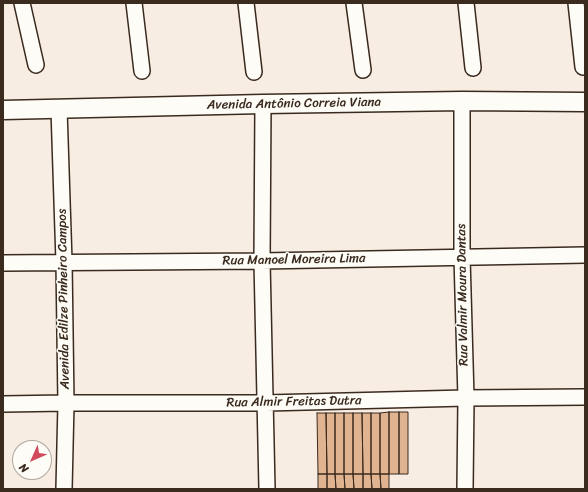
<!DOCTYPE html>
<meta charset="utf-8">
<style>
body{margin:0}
#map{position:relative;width:588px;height:492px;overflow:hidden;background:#f7ede3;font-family:Sriracha,sans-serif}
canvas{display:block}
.frame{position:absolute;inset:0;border:4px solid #3b2a1e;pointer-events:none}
.north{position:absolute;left:12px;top:440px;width:40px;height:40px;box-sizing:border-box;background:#fdfcf7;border:1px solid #afa8a0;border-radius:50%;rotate:225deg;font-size:11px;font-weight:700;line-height:16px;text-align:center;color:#3b2a1e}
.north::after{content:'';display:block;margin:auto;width:14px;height:18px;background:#d1495b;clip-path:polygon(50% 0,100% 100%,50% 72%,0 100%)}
</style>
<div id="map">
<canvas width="588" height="492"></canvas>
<div class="frame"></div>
<div class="north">N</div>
</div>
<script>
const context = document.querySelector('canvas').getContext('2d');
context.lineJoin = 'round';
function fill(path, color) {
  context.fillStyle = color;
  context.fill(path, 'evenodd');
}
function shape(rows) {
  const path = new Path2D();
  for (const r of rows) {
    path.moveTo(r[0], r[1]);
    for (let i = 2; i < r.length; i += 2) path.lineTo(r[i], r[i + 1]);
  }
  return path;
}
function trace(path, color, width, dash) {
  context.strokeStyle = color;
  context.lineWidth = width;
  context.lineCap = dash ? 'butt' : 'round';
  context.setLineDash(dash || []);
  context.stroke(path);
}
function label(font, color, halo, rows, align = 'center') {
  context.font = font + ' Sriracha,sans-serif';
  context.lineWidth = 3;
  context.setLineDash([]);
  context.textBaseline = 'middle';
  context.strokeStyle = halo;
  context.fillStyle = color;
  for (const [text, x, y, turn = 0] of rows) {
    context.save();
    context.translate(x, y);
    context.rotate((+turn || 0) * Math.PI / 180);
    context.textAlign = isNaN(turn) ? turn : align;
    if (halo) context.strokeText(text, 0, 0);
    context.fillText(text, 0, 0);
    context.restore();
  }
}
const building = shape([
 [389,412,399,412,399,474,389,474,389,412],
 [389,412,389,474,380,474,380,413,389,412],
 [399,412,408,412,408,474,399,474,399,412],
 [317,413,326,413,327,474,318,474,317,413],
 [326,413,335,413,335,474,327,474,326,413],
 [335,413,344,413,344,474,335,474,335,413],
 [344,413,353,413,353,474,344,474,344,413],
 [353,413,362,413,363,474,353,474,353,413],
 [362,413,371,413,371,474,363,474,362,413],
 [371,413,380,413,380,474,371,474,371,413],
 [318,474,327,474,327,489,318,489,318,474],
 [327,474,335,474,336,489,327,489,327,474],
 [335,474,344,474,345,489,336,489,335,474],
 [344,474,353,474,354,489,345,489,344,474],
 [353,474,363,474,363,489,354,489,353,474],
 [363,474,371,474,372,489,363,489,363,474],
 [371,474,380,474,381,489,372,489,371,474],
 [380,474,389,474,389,489,381,489,380,474]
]);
const minor = shape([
 [22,3,36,65],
 [134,3,142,71],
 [246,3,254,72],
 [354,3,363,70],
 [466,3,473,68],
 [576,3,583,67],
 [462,101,462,257,466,398,465,489],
 [263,104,262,261,267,489],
 [59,109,64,262,66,403,64,489],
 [3,263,262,261,585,255],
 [3,404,66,403,266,403,466,398,585,397]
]);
const tertiary = shape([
 [3,110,263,104,462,101,585,102]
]);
const streetNames = [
 ["Avenida Antônio Correia Viana",294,104,-1],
 ["Rua Manoel Moreira Lima",294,260,-1],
 ["Rua Valmir Moura Dantas",463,295,-91],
 ["Avenida Edilze Pinheiro Campos",64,299,-91],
 ["Rua Almir Freitas Dutra",294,402,-1]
];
fill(building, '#e0b391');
trace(building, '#3b2a1e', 1);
trace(minor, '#3b2a1e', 18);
trace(tertiary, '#3b2a1e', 21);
trace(minor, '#fdfcf7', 15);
trace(tertiary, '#fdfcf7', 18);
label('13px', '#3b2a1e', '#fdfcf7', streetNames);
</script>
